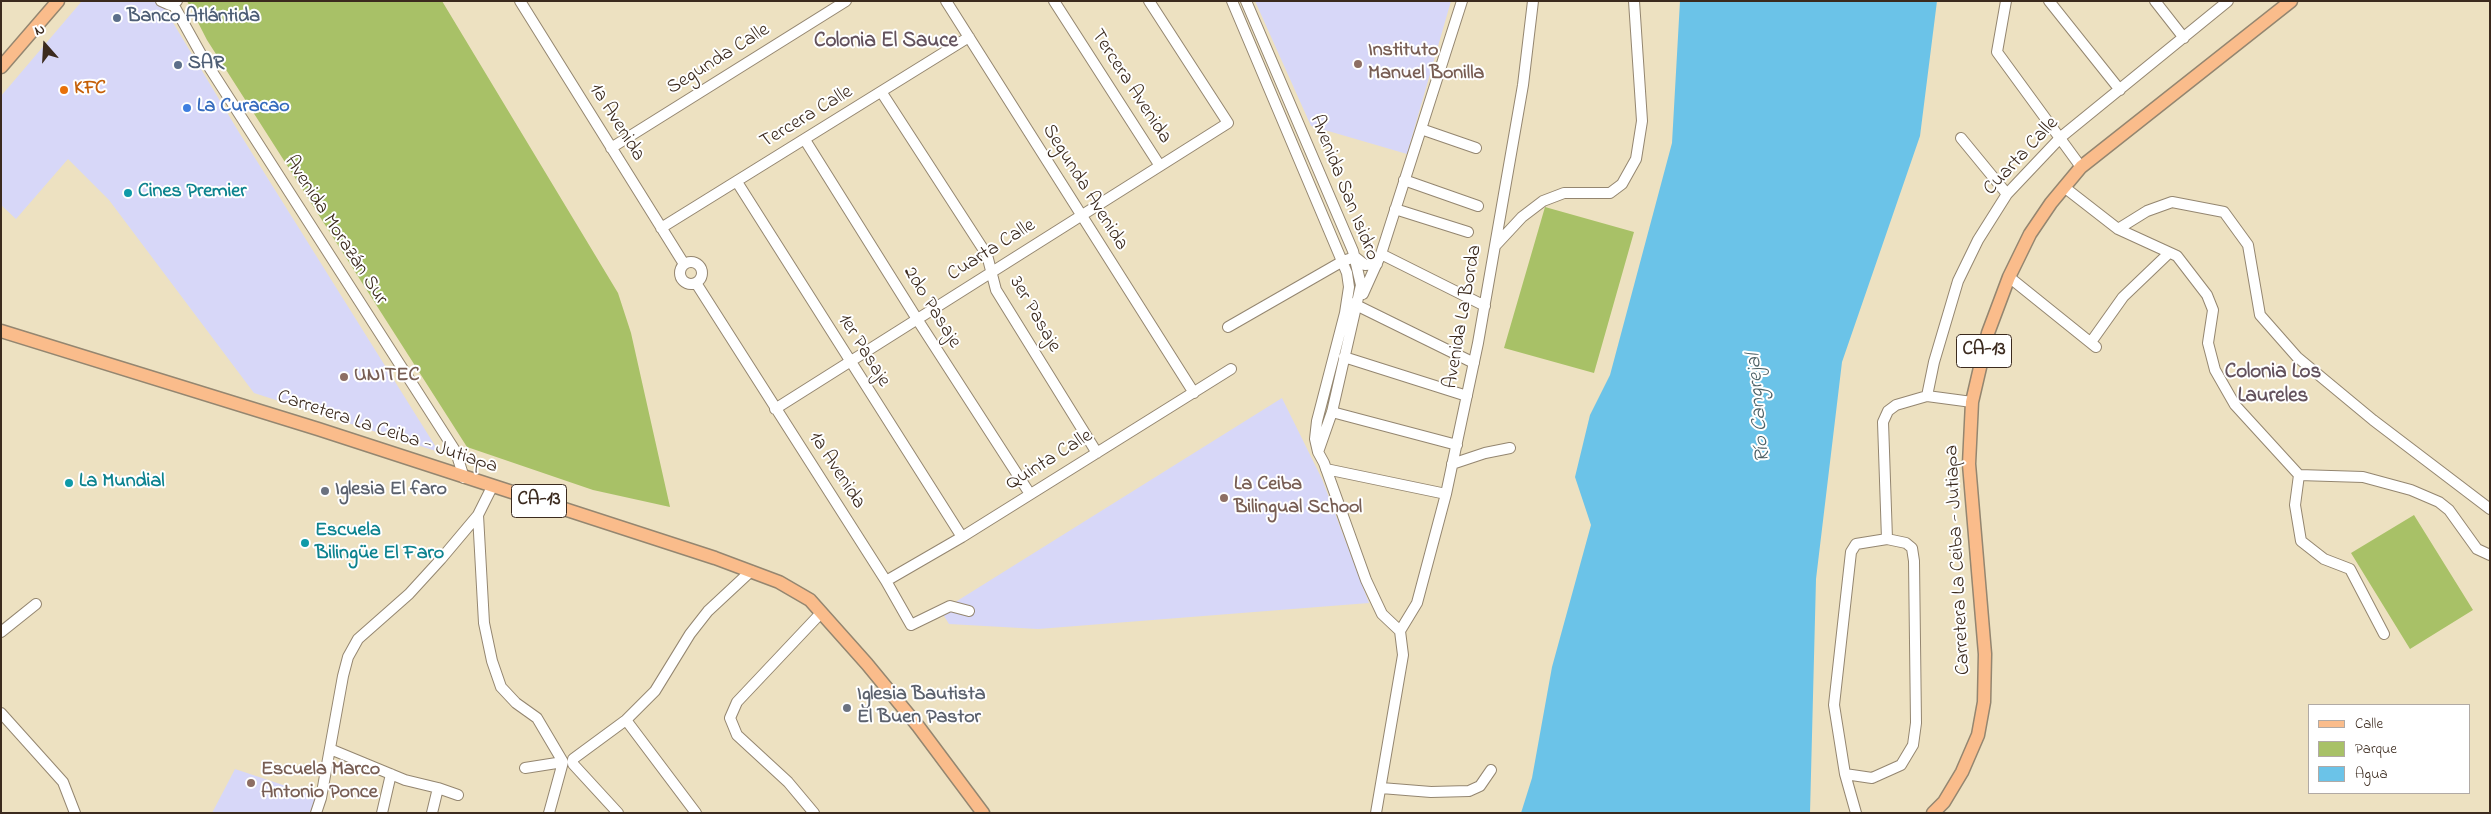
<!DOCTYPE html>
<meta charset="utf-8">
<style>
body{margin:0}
#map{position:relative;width:2491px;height:814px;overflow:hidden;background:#ede1c1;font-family:"Indie Flower",sans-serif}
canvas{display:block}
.frame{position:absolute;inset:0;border:2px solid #3b2a1e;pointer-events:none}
.legend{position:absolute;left:2308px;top:704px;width:162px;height:90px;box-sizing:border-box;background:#fff;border:1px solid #b1aaa5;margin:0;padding:6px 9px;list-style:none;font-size:15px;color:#3b2a1e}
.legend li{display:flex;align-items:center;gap:10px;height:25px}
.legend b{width:25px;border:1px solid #b1aaa5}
.north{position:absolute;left:20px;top:20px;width:50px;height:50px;-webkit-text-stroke:4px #fff;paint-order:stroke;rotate:341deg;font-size:14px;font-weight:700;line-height:20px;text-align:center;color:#3b2a1e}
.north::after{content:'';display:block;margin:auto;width:18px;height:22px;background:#3b2a1e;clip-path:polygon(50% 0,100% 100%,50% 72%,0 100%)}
</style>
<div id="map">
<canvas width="2491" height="814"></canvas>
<div class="frame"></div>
<ul class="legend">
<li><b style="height:6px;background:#fabc8b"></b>Calle</li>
<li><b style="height:14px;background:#a8c167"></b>Parque</li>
<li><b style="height:14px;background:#6bc3e8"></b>Agua</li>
</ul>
<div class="north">N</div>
</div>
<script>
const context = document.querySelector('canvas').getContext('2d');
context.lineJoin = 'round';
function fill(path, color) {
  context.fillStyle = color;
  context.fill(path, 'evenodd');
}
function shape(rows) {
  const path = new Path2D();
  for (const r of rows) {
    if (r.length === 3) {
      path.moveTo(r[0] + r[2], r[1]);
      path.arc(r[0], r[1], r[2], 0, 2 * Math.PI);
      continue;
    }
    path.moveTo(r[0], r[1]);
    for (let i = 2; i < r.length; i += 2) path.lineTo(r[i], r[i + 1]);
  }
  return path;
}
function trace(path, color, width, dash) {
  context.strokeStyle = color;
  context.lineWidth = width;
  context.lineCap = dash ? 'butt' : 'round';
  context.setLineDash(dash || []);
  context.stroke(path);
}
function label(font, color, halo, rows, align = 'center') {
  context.font = font + ' "Indie Flower",sans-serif';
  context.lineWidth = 4;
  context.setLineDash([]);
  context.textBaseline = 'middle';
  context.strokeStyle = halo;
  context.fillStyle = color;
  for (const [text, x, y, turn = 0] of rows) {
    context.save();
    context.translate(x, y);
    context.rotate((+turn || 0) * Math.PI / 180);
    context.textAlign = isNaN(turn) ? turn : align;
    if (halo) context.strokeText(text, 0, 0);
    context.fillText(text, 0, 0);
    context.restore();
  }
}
const built = shape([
 [82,1,160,1,240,134,439,452,254,393,109,200,68,159,16,219,1,205,1,96],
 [1255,1,1451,1,1407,154,1311,126],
 [1282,398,1322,479,1369,603,1038,629,949,624,941,611],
 [235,769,316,796,310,813,212,813]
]);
const green = shape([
 [187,1,442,1,618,293,631,333,670,507,593,490,467,447,207,40],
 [1545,207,1634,232,1594,373,1504,348],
 [2414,515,2473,610,2410,649,2351,553]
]);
const water = shape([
 [1680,1,1937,1,1920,136,1842,362,1816,579,1810,813,1521,813,1532,778,1552,667,1591,525,1575,477,1590,415,1610,375,1672,143]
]);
const minor = shape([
 [161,1,170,5,177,1],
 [520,1,684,264],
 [946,1,1194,393],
 [1054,1,1160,166],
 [1232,1,1347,273,1349,287,1345,313,1317,421,1315,439,1318,452,1324,463,1366,580,1382,614,1400,631,1403,655,1376,813],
 [1246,1,1353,251,1361,285,1332,412,1318,452],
 [2006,1,1997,52,2081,167],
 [2049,1,2120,90],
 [2155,1,2184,38],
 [173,4,202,56,456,452,464,478],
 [882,93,987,255,996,290,1097,453],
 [1421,129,1476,148],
 [1961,138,2007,194],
 [805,140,917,319,1030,494],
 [611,148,846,1],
 [1404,180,1478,206],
 [737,182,962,537],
 [2064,187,2118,229,2177,256,2207,295,2213,310,2208,343,2215,370,2235,405,2299,475,2295,505,2301,541,2324,559,2350,569,2384,634],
 [1395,209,1468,232],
 [661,228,969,37],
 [2118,229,2147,211,2172,202,2224,212,2248,245,2260,315,2297,357,2373,420,2490,509],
 [1495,246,1522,217,1543,201,1564,193,1610,193,1622,184,1636,159,1642,121,1634,1],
 [1381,254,1485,306],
 [691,273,11],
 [2009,277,2096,347],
 [696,283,886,581,911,625,950,606,969,611],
 [1363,294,1381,254,1462,1],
 [1352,303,1474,363],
 [1228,327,1343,261,1355,257,1365,265,1377,264],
 [2091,342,2123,297,2169,253],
 [1344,357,1467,396],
 [1927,396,1934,362,1958,281,1978,240,2007,194,2061,137,2228,1],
 [775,409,1228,123,1149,1],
 [1332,412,1457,445],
 [1452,464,1485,453,1510,448],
 [1326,469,1446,494],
 [2299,475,2363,477,2411,490,2439,502,2449,510,2477,549,2490,555],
 [478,515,484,623,492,661,501,687,516,703,537,718,563,762,549,813],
 [1887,539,1883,422,1888,411,1896,405,1927,396,1972,402],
 [886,581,962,537,1231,369],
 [1400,631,1417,603,1446,494,1478,343,1523,85,1533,1],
 [1,632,36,604],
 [1,713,63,782,75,813],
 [626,720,696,813],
 [330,749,405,780,438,788,458,795],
 [525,768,563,762],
 [1845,774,1872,778,1901,765,1913,745,1916,723,1914,561,1912,548,1906,543,1887,539,1856,544,1851,552,1834,705,1845,774,1856,813],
 [1381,788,1431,792,1469,791,1480,786,1491,770],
 [316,813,321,798,343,676,348,657,358,639,409,594,441,559,478,515,492,487],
 [382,813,391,774],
 [432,813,438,788],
 [618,813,573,764,573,759,626,720,655,691,690,634,708,611,751,571],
 [814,813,788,782,737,735,730,718,737,702,821,613]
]);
const major = shape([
 [1,67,58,1],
 [1,331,318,429,715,558,779,582,810,600,867,664,918,726,983,813],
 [1933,813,1944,802,1962,772,1978,735,1984,702,1985,654,1969,464,1972,402,1988,333,2009,277,2030,234,2051,203,2081,167,2291,1]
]);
const markers = [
 [117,18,5,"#5c6f8a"],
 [1358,64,5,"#8d6e63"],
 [178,65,5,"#5c6f8a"],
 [64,90,5,"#e8710a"],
 [187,108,5,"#3f7fe0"],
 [128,193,5,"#0f9aa8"],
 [344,377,5,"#8d6e63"],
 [69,483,5,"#0f9aa8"],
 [325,491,5,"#6b7280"],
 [1224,498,5,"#8d6e63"],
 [305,543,5,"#0f9aa8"],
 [847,708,5,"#6b7280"],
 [251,783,5,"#8d6e63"]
];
const shields = [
 [1984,351,55],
 [539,501,55]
];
const shieldNames = [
 ["CA-13",1984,351],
 ["CA-13",539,501]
];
const serviceNames = [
 ["Banco Atlántida",127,18],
 ["SAR",188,65]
];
const educationNames = [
 ["Instituto",1368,52],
 ["Manuel Bonilla",1368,75],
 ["UNITEC",354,377],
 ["La Ceiba",1234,486],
 ["Bilingual School",1234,509],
 ["Escuela Marco",261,771],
 ["Antonio Ponce",261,794]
];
const streetNames = [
 ["Segunda Calle",719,60,-32],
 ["Tercera Avenida",1130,87,57],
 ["Tercera Calle",807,118,-31],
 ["1a Avenida",616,123,58],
 ["Cuarta Calle",2022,157,-47],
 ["Segunda Avenida",1084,188,58],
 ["Avenida San Isidro",1343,188,68],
 ["Avenida Morazán Sur",335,231,57],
 ["Cuarta Calle",992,251,-32],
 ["2do Pasaje",931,308,58],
 ["3er Pasaje",1034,315,60],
 ["Avenida La Borda",1464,317,-80],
 ["1er Pasaje",863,351,58],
 ["Carretera La Ceiba - Jutiapa",387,433,18],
 ["Quinta Calle",1050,461,-32],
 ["1a Avenida",836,471,57],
 ["Carretera La Ceiba - Jutiapa",1959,560,-93]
];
const foodNames = [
 ["KFC",74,90]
];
const shopNames = [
 ["La Curacao",197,108]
];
const cultureNames = [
 ["Cines Premier",138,193],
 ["La Mundial",79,483],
 ["Escuela",315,532],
 ["Bilingüe El Faro",315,555]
];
const worshipNames = [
 ["Iglesia El faro",335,491],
 ["Iglesia Bautista",857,696],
 ["El Buen Pastor",857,719]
];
const neighbourhoodNames = [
 ["Colonia El Sauce",886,43],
 ["Colonia Los",2273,374],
 ["Laureles",2273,398]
];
const waterNames = [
 ["Río Cangrejal",1760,408,-95]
];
fill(built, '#d7d7f8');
fill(green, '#a8c167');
fill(water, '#6bc3e8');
trace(minor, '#948670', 12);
trace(major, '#948670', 15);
trace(minor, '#fff', 10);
trace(major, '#fabc8b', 12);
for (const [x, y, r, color] of markers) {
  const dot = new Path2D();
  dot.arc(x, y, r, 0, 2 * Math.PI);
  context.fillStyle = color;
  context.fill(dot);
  trace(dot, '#fff', 2);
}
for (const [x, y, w] of shields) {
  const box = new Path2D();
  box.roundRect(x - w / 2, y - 16.5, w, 33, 4);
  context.fillStyle = '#fff';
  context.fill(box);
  trace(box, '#3b2a1e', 1);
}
label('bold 19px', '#3b2a1e', null, shieldNames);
label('bold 20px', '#4e5e75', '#fff', serviceNames, 'left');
label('bold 20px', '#785e54', '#fff', educationNames, 'left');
label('20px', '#3b2a1e', '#fff', streetNames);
label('bold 20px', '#c56008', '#fff', foodNames, 'left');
label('bold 20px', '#366cbe', '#fff', shopNames, 'left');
label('bold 20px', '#0d838f', '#fff', cultureNames, 'left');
label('bold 20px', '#5b616d', '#fff', worshipNames, 'left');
label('bold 21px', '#63525d', '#fff', neighbourhoodNames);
label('italic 21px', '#4c6065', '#fff', waterNames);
</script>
